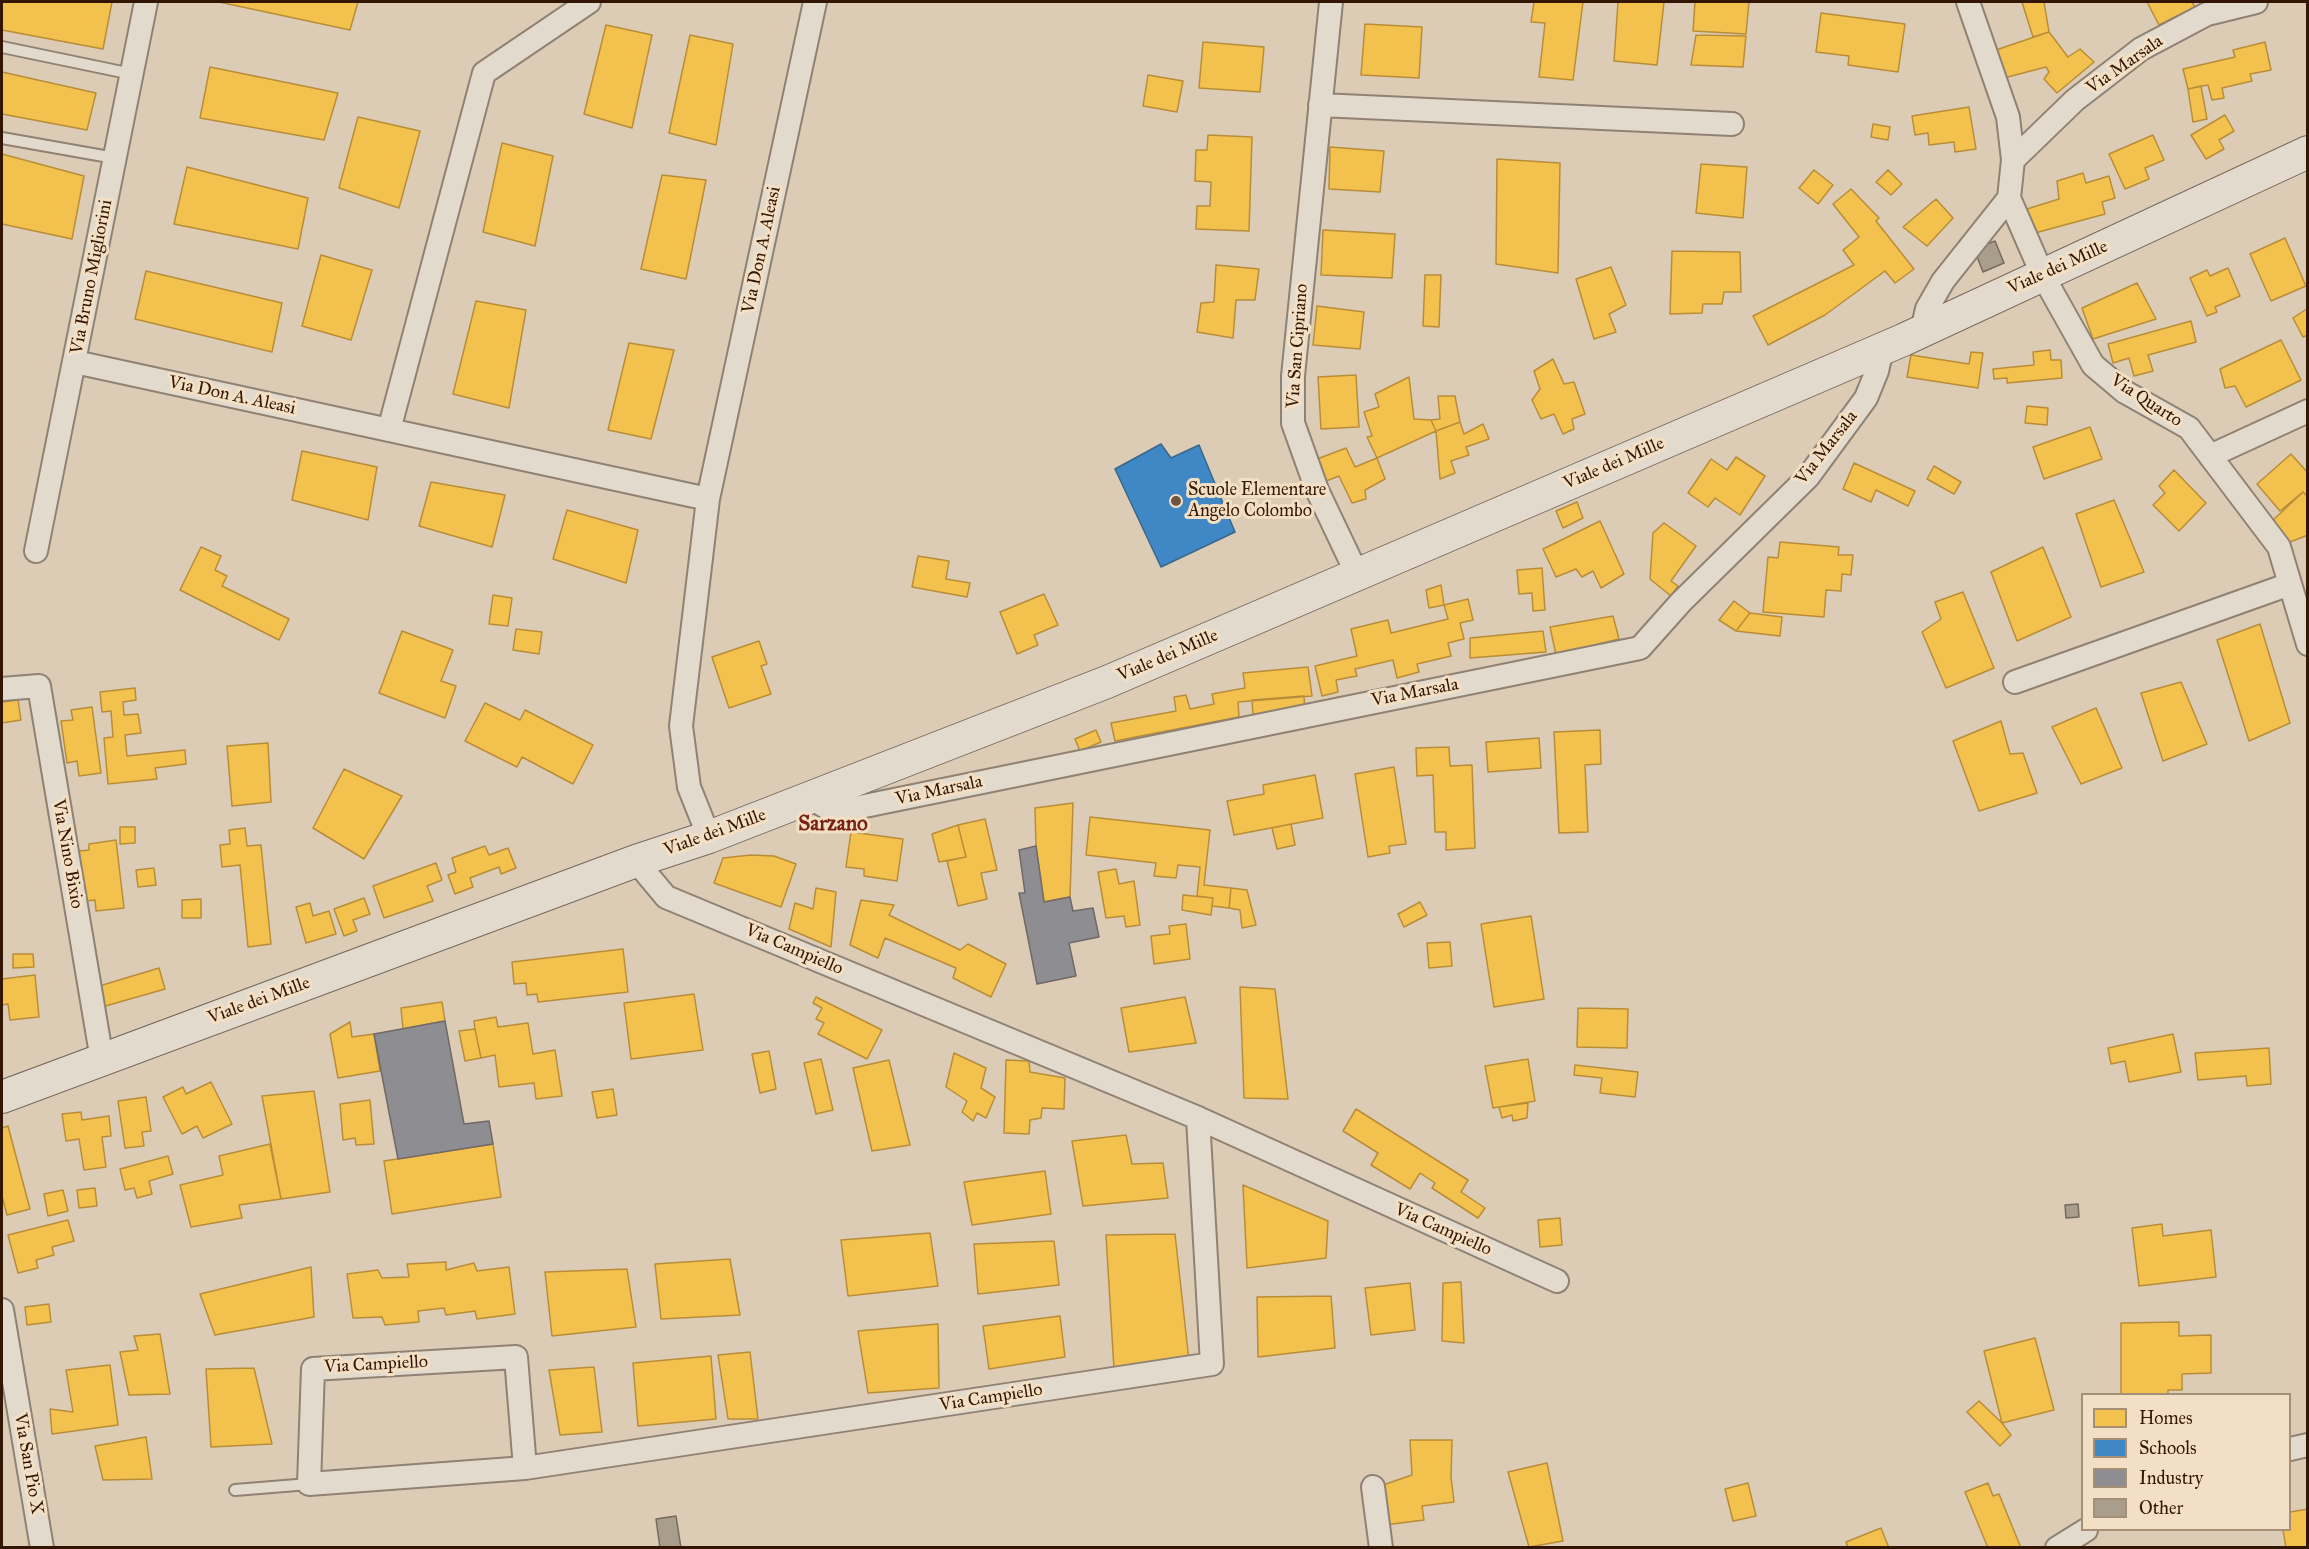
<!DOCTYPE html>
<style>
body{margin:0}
#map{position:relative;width:2309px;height:1549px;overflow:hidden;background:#dcccb5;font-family:"IM FELL Great Primer",serif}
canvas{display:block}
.frame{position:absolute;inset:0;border:3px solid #331503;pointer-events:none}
.legend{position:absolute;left:2081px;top:1393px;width:210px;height:138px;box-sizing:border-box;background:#f3e0c4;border:2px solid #a68f77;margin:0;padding:8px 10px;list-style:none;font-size:18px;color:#331503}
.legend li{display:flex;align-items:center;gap:12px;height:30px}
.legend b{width:30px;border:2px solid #a68f77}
</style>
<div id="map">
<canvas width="2309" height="1549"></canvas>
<div class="frame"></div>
<ul class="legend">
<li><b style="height:16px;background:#f2c14e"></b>Homes</li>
<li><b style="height:16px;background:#3f88c5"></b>Schools</li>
<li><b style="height:16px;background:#8d8d92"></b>Industry</li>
<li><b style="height:16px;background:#a99d8c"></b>Other</li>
</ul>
</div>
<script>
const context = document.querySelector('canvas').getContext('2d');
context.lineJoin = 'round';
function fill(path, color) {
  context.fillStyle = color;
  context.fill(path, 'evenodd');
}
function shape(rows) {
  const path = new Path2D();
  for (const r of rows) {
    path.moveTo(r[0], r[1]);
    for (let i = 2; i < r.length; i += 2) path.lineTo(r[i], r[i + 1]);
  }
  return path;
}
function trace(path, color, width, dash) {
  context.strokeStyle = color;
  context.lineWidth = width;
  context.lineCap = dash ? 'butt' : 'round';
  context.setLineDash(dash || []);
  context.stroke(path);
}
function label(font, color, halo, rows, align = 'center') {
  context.font = font + ' "IM FELL Great Primer",serif';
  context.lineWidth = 6;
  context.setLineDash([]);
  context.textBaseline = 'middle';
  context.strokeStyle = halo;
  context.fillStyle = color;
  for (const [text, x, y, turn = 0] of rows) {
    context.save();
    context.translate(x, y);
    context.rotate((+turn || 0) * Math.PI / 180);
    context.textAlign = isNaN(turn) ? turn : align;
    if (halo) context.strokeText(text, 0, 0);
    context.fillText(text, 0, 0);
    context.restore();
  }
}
const homes = shape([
 [2,2,112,2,103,49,2,30,2,2],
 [219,2,358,2,350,30,219,2],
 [1534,2,1583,2,1573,80,1539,77,1545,23,1531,22,1534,2],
 [1618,2,1664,2,1657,65,1614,61,1618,2],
 [1695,2,1749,2,1746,34,1693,31,1695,2],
 [2022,2,2044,2,2049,32,2033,37,2022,2],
 [2147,2,2192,2,2195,7,2159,25,2147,2],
 [1821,13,1905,24,1898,72,1848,65,1849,56,1816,52,1821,13],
 [1365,24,1422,27,1419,78,1361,75,1365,24],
 [606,25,652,35,632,128,584,114,606,25],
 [2049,32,2068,57,2080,49,2094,62,2057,93,2044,79,2049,72,2046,67,2000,79,1990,52,2049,32],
 [690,35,733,44,716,145,669,133,690,35],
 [1696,35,1746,36,1743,67,1691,65,1696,35],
 [1203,42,1264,47,1260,92,1199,88,1203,42],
 [2265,42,2271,70,2250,74,2252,81,2222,88,2224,98,2212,100,2208,85,2188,89,2183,69,2235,57,2233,50,2265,42],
 [210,67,338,93,324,140,200,118,210,67],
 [2,72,96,93,87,130,2,114,2,72],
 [1148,75,1183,81,1177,112,1143,106,1148,75],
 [2201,86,2207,119,2193,122,2188,89,2201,86],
 [1969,107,1976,149,1955,152,1954,142,1929,145,1928,133,1915,135,1912,116,1969,107],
 [2225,115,2234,131,2219,140,2224,149,2206,159,2191,135,2225,115],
 [358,117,420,131,399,208,339,188,358,117],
 [1873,124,1890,127,1888,140,1871,137,1873,124],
 [1208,135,1252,137,1249,231,1196,229,1197,206,1210,206,1211,182,1195,181,1196,150,1207,150,1208,135],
 [2153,135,2164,160,2145,168,2149,179,2125,189,2109,154,2153,135],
 [502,143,553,156,535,246,483,232,502,143],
 [1330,147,1384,151,1380,192,1329,189,1330,147],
 [2,154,84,176,72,239,2,224,2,154],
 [1497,159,1560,163,1558,273,1496,264,1497,159],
 [1701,164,1747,167,1743,218,1696,213,1701,164],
 [187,167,308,198,298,249,174,224,187,167],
 [1814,170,1833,185,1818,204,1799,188,1814,170],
 [1888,170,1902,184,1891,195,1876,182,1888,170],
 [2083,173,2086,183,2109,176,2115,198,2102,202,2105,214,2035,233,2027,209,2059,199,2057,181,2083,173],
 [662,175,706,180,686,279,641,269,662,175],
 [1851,189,1879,218,1876,221,1914,269,1895,283,1885,271,1825,315,1768,345,1753,316,1854,265,1843,250,1859,237,1833,204,1851,189],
 [1936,199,1953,218,1927,246,1903,227,1936,199],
 [1323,230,1395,234,1392,278,1321,275,1323,230],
 [2285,238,2306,286,2271,301,2250,254,2285,238],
 [1672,251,1740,252,1741,292,1724,292,1722,304,1703,304,1702,313,1670,314,1672,251],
 [321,255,372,270,351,340,302,326,321,255],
 [1216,265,1259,269,1255,300,1236,300,1233,338,1197,332,1201,303,1214,302,1216,265],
 [1611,267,1626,305,1609,314,1616,332,1594,339,1576,279,1611,267],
 [2228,268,2240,296,2215,307,2217,312,2207,316,2190,278,2207,270,2210,276,2228,268],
 [146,271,282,303,272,352,135,319,146,271],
 [1425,275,1441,275,1439,327,1423,326,1425,275],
 [2137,283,2156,319,2093,339,2082,308,2137,283],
 [476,301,526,310,509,408,453,394,476,301],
 [1317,306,1364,312,1360,349,1313,345,1317,306],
 [2308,308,2308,335,2303,337,2293,318,2308,308],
 [2191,321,2196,342,2148,355,2153,371,2134,376,2129,358,2113,363,2108,344,2191,321],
 [2281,340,2301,380,2246,407,2235,386,2225,388,2220,369,2281,340],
 [629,343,674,350,651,439,608,430,629,343],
 [2050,350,2051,360,2061,360,2062,378,2007,383,2007,378,1994,379,1993,369,2034,365,2033,352,2050,350],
 [1971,352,1983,353,1978,388,1907,377,1911,355,1969,364,1971,352],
 [1553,359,1564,384,1574,382,1585,414,1572,419,1574,429,1563,434,1554,414,1541,419,1532,400,1540,389,1534,371,1553,359],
 [1356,375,1359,427,1321,429,1318,377,1356,375],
 [1409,377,1414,419,1431,420,1436,431,1377,458,1367,437,1372,436,1364,412,1379,407,1375,394,1409,377],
 [1438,396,1455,396,1460,422,1436,431,1431,420,1440,419,1438,396],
 [2027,406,2048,408,2047,425,2025,423,2027,406],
 [1460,422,1464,434,1483,424,1489,439,1466,447,1469,455,1451,461,1455,473,1440,479,1436,431,1460,422],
 [2090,427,2102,459,2044,479,2033,447,2090,427],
 [1346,448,1355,467,1377,458,1385,479,1365,490,1366,499,1352,503,1339,476,1321,483,1312,461,1346,448],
 [302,451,377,467,368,520,292,500,302,451],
 [2291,454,2308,473,2308,497,2303,492,2280,511,2257,484,2291,454],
 [1736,457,1765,476,1740,515,1715,498,1708,507,1688,493,1711,459,1727,470,1736,457],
 [1854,463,1915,491,1908,506,1876,490,1871,502,1843,489,1854,463],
 [1934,466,1961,482,1954,494,1927,479,1934,466],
 [2174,470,2206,503,2179,531,2153,505,2165,493,2159,486,2174,470],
 [431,482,505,495,492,547,419,526,431,482],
 [2303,492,2308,497,2308,535,2285,544,2272,521,2303,492],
 [2114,500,2144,572,2101,587,2076,514,2114,500],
 [1577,502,1583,518,1563,528,1556,511,1577,502],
 [567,510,638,530,626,583,553,559,567,510],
 [1600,521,1624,574,1601,588,1593,571,1582,577,1576,569,1556,577,1543,549,1600,521],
 [1664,523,1696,546,1671,581,1678,586,1671,596,1650,579,1653,533,1664,523],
 [1780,542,1839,547,1838,555,1853,555,1851,575,1842,574,1841,591,1826,590,1824,617,1763,612,1768,557,1778,558,1780,542],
 [201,547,221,556,215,570,227,576,222,586,289,619,279,640,180,590,201,547],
 [2043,547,2071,617,2017,641,1991,572,2043,547],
 [918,556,949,561,946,579,970,583,967,597,912,587,918,556],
 [1542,568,1545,610,1533,611,1532,593,1519,594,1517,570,1542,568],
 [1441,585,1444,605,1429,608,1426,590,1441,585],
 [1963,592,1994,668,1946,688,1922,632,1941,619,1935,602,1963,592],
 [1044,594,1058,625,1034,635,1038,645,1017,654,1000,612,1044,594],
 [493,595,512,598,508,626,489,624,493,595],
 [1468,599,1473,620,1460,623,1464,639,1448,643,1451,656,1417,664,1419,672,1397,678,1393,660,1355,669,1357,676,1336,680,1338,692,1322,696,1315,666,1357,656,1351,629,1388,620,1391,633,1448,619,1444,605,1468,599],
 [1734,601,1750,613,1736,631,1719,620,1734,601],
 [1750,613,1782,617,1780,636,1736,631,1750,613],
 [1613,616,1619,639,1556,655,1550,627,1613,616],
 [2260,624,2290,723,2249,741,2217,640,2260,624],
 [516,629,542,632,539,654,513,650,516,629],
 [402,631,453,650,441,681,456,686,445,718,379,693,402,631],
 [1543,631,1546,652,1470,658,1470,638,1543,631],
 [759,641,767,664,761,666,771,694,729,708,712,657,759,641],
 [1308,667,1312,696,1238,702,1239,717,1115,741,1111,723,1176,711,1174,697,1186,695,1190,709,1214,704,1212,694,1245,688,1243,673,1308,667],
 [2181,682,2207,744,2163,761,2141,693,2181,682],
 [135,688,136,700,123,702,124,715,138,714,141,733,125,735,127,756,185,750,186,764,155,768,157,779,108,784,104,738,113,737,111,711,102,712,100,692,135,688],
 [1304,696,1305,711,1253,716,1252,700,1304,696],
 [18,700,21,720,2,723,2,702,18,700],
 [485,703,520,720,525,710,593,745,573,784,522,757,517,767,465,741,485,703],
 [92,707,101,773,79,776,77,761,67,763,61,721,73,720,71,710,92,707],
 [2096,708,2122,768,2081,784,2052,727,2096,708],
 [2001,721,2010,754,2023,753,2037,793,1979,811,1953,741,2001,721],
 [1096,730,1101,742,1080,751,1075,739,1096,730],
 [1600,730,1601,764,1585,765,1588,832,1559,833,1554,732,1600,730],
 [1539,738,1541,768,1488,772,1486,742,1539,738],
 [268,743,271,802,232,806,227,746,268,743],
 [1449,747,1450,766,1472,765,1475,848,1446,850,1446,832,1435,832,1433,775,1417,776,1416,748,1449,747],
 [1394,767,1406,844,1389,846,1390,853,1368,857,1355,774,1394,767],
 [344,769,402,796,364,859,313,828,344,769],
 [1315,775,1323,818,1234,835,1227,801,1264,794,1263,785,1315,775],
 [1073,803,1070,897,1044,902,1036,846,1035,808,1073,803],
 [1090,817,1210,830,1204,885,1231,888,1229,908,1212,906,1213,898,1197,896,1200,867,1178,865,1176,878,1154,876,1156,863,1086,855,1090,817],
 [985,819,997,870,981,873,987,899,958,906,947,861,966,857,958,825,985,819],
 [1291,824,1295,845,1277,849,1272,828,1291,824],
 [958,825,966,857,939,862,932,834,958,825],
 [120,827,135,827,135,843,120,844,120,827],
 [245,828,247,846,261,845,271,944,248,947,240,865,222,867,220,845,230,844,229,830,245,828],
 [851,832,903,839,897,881,864,876,864,869,846,867,851,832],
 [116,840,124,908,96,911,95,900,85,901,79,851,89,850,89,844,116,840],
 [485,846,489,855,508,848,516,868,501,874,499,867,470,878,473,887,455,894,448,875,456,872,452,858,485,846],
 [751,855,774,856,796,864,781,907,714,883,723,858,751,855],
 [436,863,442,880,427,886,433,901,384,918,373,886,436,863],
 [154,868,156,885,138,887,136,870,154,868],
 [1116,869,1119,884,1134,881,1140,925,1126,927,1124,916,1106,918,1098,872,1116,869],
 [816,888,836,892,831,947,789,929,795,903,813,909,816,888],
 [1231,888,1247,890,1256,925,1242,928,1240,910,1229,908,1231,888],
 [1183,895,1213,898,1211,915,1182,910,1183,895],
 [364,898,370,914,353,920,357,931,344,936,334,909,364,898],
 [201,899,201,918,182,918,182,900,201,899],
 [861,900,894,905,889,915,960,950,968,944,1006,964,991,997,953,978,956,968,885,938,878,958,850,945,861,900],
 [1420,902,1427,915,1404,927,1398,914,1420,902],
 [310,903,313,916,329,911,336,934,306,943,296,907,310,903],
 [1531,916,1544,999,1494,1007,1481,924,1531,916],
 [1186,924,1190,959,1154,964,1151,936,1170,934,1169,926,1186,924],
 [1450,942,1452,966,1429,968,1427,943,1450,942],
 [623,949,628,992,538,1002,537,994,527,995,526,983,514,984,512,962,623,949],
 [13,954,33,954,34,967,13,968,13,954],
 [159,968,165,989,102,1007,96,987,159,968],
 [35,975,39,1017,10,1020,8,1004,2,1005,2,979,35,975],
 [1240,987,1275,989,1288,1099,1244,1098,1240,987],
 [694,994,703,1050,631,1059,624,1003,694,994],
 [816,997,882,1030,867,1059,818,1034,824,1023,816,1019,822,1008,813,1003,816,997],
 [1185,997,1196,1043,1129,1052,1121,1008,1185,997],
 [442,1002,445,1021,403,1029,401,1008,442,1002],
 [1578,1008,1628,1009,1627,1048,1577,1047,1578,1008],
 [496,1017,498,1027,528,1023,533,1054,555,1050,562,1096,536,1099,534,1083,499,1087,495,1055,481,1058,475,1029,474,1021,496,1017],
 [350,1022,352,1037,374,1034,380,1071,338,1078,330,1034,350,1022],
 [475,1029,481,1058,465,1061,459,1031,475,1029],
 [2173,1034,2181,1072,2129,1082,2125,1061,2111,1064,2108,1048,2173,1034],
 [2269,1048,2271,1084,2247,1086,2246,1076,2198,1080,2195,1053,2269,1048],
 [769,1051,776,1089,760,1093,752,1054,769,1051],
 [954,1053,986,1068,981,1088,995,1097,986,1118,977,1113,973,1121,962,1112,967,1101,946,1087,954,1053],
 [821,1059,833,1110,816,1114,804,1063,821,1059],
 [1528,1059,1535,1101,1493,1108,1485,1066,1528,1059],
 [889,1060,910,1145,872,1151,853,1068,889,1060],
 [1006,1060,1029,1061,1030,1072,1065,1078,1064,1109,1042,1108,1041,1118,1030,1120,1029,1134,1004,1133,1006,1060],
 [1575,1065,1638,1072,1635,1097,1600,1093,1602,1078,1574,1075,1575,1065],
 [211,1082,232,1124,203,1138,197,1126,182,1134,163,1097,183,1087,186,1094,211,1082],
 [613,1089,617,1115,597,1118,592,1092,613,1089],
 [314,1091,330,1192,281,1199,262,1096,314,1091],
 [146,1097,151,1131,142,1132,144,1146,125,1148,118,1101,146,1097],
 [370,1100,374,1144,356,1145,355,1138,343,1140,340,1104,370,1100],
 [1528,1103,1527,1118,1513,1121,1512,1115,1502,1118,1499,1107,1528,1103],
 [1356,1109,1468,1180,1461,1192,1485,1208,1478,1218,1432,1188,1435,1183,1420,1173,1410,1189,1371,1165,1378,1153,1343,1131,1356,1109],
 [81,1112,82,1120,109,1116,111,1136,102,1137,106,1167,84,1170,79,1139,66,1141,62,1114,81,1112],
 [8,1126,30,1209,7,1215,2,1196,2,1128,8,1126],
 [1126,1135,1132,1164,1163,1163,1168,1198,1083,1206,1072,1141,1126,1135],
 [270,1144,281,1199,239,1205,242,1218,191,1227,180,1185,223,1175,219,1156,270,1144],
 [493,1144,501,1197,392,1214,384,1161,493,1144],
 [168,1156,173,1174,149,1181,152,1194,137,1198,134,1188,125,1190,120,1169,168,1156],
 [1045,1171,1051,1214,972,1225,964,1182,1045,1171],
 [1243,1185,1328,1221,1326,1258,1247,1268,1243,1185],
 [95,1188,97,1206,79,1208,77,1190,95,1188],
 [63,1190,68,1211,48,1216,44,1194,63,1190],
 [1560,1218,1562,1245,1540,1247,1538,1220,1560,1218],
 [68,1220,74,1241,52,1247,54,1255,36,1260,38,1268,18,1273,8,1235,68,1220],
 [2162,1224,2163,1236,2211,1230,2216,1277,2139,1286,2132,1228,2162,1224],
 [930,1233,938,1286,848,1296,841,1240,930,1233],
 [1175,1234,1189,1361,1114,1369,1106,1235,1175,1234],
 [1054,1241,1059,1285,978,1294,974,1244,1054,1241],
 [730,1259,740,1315,661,1319,655,1264,730,1259],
 [446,1262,446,1270,474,1263,477,1271,509,1267,515,1314,477,1319,475,1311,446,1315,444,1308,418,1311,419,1322,385,1325,382,1317,353,1318,347,1274,378,1270,382,1278,409,1277,407,1264,446,1262],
 [311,1267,314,1317,215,1335,200,1294,311,1267],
 [627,1269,636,1327,552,1336,545,1272,627,1269],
 [1461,1282,1464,1343,1442,1341,1443,1283,1461,1282],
 [1410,1283,1415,1330,1371,1335,1365,1288,1410,1283],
 [1331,1296,1335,1348,1258,1357,1257,1297,1331,1296],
 [49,1304,51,1322,27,1325,25,1307,49,1304],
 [1060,1316,1065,1357,989,1369,983,1326,1060,1316],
 [2179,1322,2179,1336,2211,1335,2211,1373,2182,1374,2182,1390,2168,1390,2168,1394,2121,1394,2121,1323,2179,1322],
 [938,1324,939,1388,868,1393,858,1331,938,1324],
 [160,1334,170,1394,129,1395,120,1352,138,1350,134,1336,160,1334],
 [2035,1338,2054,1410,2002,1423,1984,1351,2035,1338],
 [750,1352,758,1419,728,1419,718,1355,750,1352],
 [711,1356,716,1419,638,1426,633,1363,711,1356],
 [110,1365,118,1425,52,1434,50,1409,73,1412,66,1370,110,1365],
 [594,1367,602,1432,560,1435,549,1370,594,1367],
 [254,1368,272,1444,211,1447,206,1369,254,1368],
 [1979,1401,2002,1423,2011,1435,2000,1446,1967,1412,1979,1401],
 [146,1437,152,1479,103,1480,95,1446,146,1437],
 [1410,1440,1452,1440,1451,1477,1454,1502,1422,1506,1424,1520,1385,1525,1380,1486,1412,1475,1410,1440],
 [1547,1463,1563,1541,1529,1547,1508,1472,1547,1463],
 [1748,1483,1756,1516,1733,1521,1725,1489,1748,1483],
 [1988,1483,1993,1496,1999,1494,2021,1548,1988,1548,1965,1492,1988,1483],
 [2308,1509,2308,1548,2286,1548,2283,1530,2290,1530,2290,1512,2308,1509],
 [1881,1528,1889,1548,1848,1548,1846,1542,1881,1528]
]);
const schools = shape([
 [1161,444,1171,458,1199,445,1235,532,1161,567,1115,469,1161,444]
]);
const industry = shape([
 [1036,846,1044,902,1070,897,1073,911,1093,908,1099,937,1069,943,1076,976,1037,984,1019,893,1025,893,1019,850,1036,846],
 [445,1021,464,1124,489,1121,493,1144,398,1159,374,1034,445,1021]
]);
const building = shape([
 [1995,241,2004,263,1983,272,1974,249,1995,241],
 [2078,1204,2079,1217,2066,1218,2065,1205,2078,1204],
 [676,1516,681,1548,660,1548,656,1519,676,1516]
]);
const service = shape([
 [2,47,132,74],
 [2,138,115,158],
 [235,1490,309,1484]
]);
const minor = shape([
 [1331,2,1293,376,1293,423,1317,490,1357,574],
 [1968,2,2008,117,2013,160,2009,198,2043,276,2093,365,2125,392,2189,428,2279,547,2308,644],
 [1320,105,1732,124],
 [2013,160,2075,100,2141,49,2207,14,2256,2],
 [1922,331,1927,309,1943,281,2009,198],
 [75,362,708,499,681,726,689,787,709,837],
 [389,430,484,73,589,2],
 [2210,456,2308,411],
 [708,499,815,2],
 [36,551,146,2],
 [2015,682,2290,584],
 [2,689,39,686,102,1060],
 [811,798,826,807,845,810,1640,648,1681,602,1808,477,1866,398,1877,371,1882,349],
 [636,861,666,897,1198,1118,1557,1281],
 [2,1310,42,1548],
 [2290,1449,2308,1445],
 [525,1468,309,1484,313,1369,516,1357,525,1468,1212,1364,1198,1118],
 [1373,1487,1381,1548],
 [2057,1548,2086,1530]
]);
const secondary = shape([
 [2,1097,636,861,709,837,1107,682,1903,340,2308,152]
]);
const markers = [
 [1176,501,6,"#6e5541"]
];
const streetNames = [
 ["Via Marsala",2125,65,-35],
 ["Via Don A. Aleasi",762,250,-78],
 ["Viale dei Mille",2058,268,-24],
 ["Via Bruno Migliorini",92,277,-79],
 ["Via San Cipriano",1298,346,-86],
 ["Via Don A. Aleasi",232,396,12],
 ["Via Quarto",2146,401,33],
 ["Via Marsala",1827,448,-52],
 ["Viale dei Mille",1614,464,-23],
 ["Viale dei Mille",1168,656,-23],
 ["Via Marsala",1415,693,-11],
 ["Via Marsala",939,791,-12],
 ["Viale dei Mille",715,833,-20],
 ["Via Nino Bixio",67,854,80],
 ["Via Campiello",794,950,23],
 ["Viale dei Mille",259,1001,-20],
 ["Via Campiello",1443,1230,24],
 ["Via Campiello",376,1365,-3],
 ["Via Campiello",991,1398,-9],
 ["Via San Pio X",28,1464,80]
];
const poiNames = [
 ["Scuole Elementare",1188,491],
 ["Angelo Colombo",1188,512]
];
const quarterNames = [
 ["Sarzano",833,825]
];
fill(homes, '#f2c14e');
trace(homes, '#b98d38', 1.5);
fill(schools, '#3f88c5');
trace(schools, '#3b668b', 1.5);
fill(industry, '#8d8d92');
trace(industry, '#726967', 1.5);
fill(building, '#a99d8c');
trace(building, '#766a5c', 1.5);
trace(service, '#8f8273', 14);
trace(minor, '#8f8273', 26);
trace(secondary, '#766a5c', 34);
trace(service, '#e3dace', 10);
trace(minor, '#e3dace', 22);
trace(secondary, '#e3dace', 32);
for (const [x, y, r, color] of markers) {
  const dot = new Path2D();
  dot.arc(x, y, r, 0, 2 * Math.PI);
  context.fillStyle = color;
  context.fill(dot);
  trace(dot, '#f3e0c4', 2);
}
label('18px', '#331503', '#f3e0c4', streetNames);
label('18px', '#331503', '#f3e0c4', poiNames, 'left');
label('bold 21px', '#7a1f14', '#f3e0c4', quarterNames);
</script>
